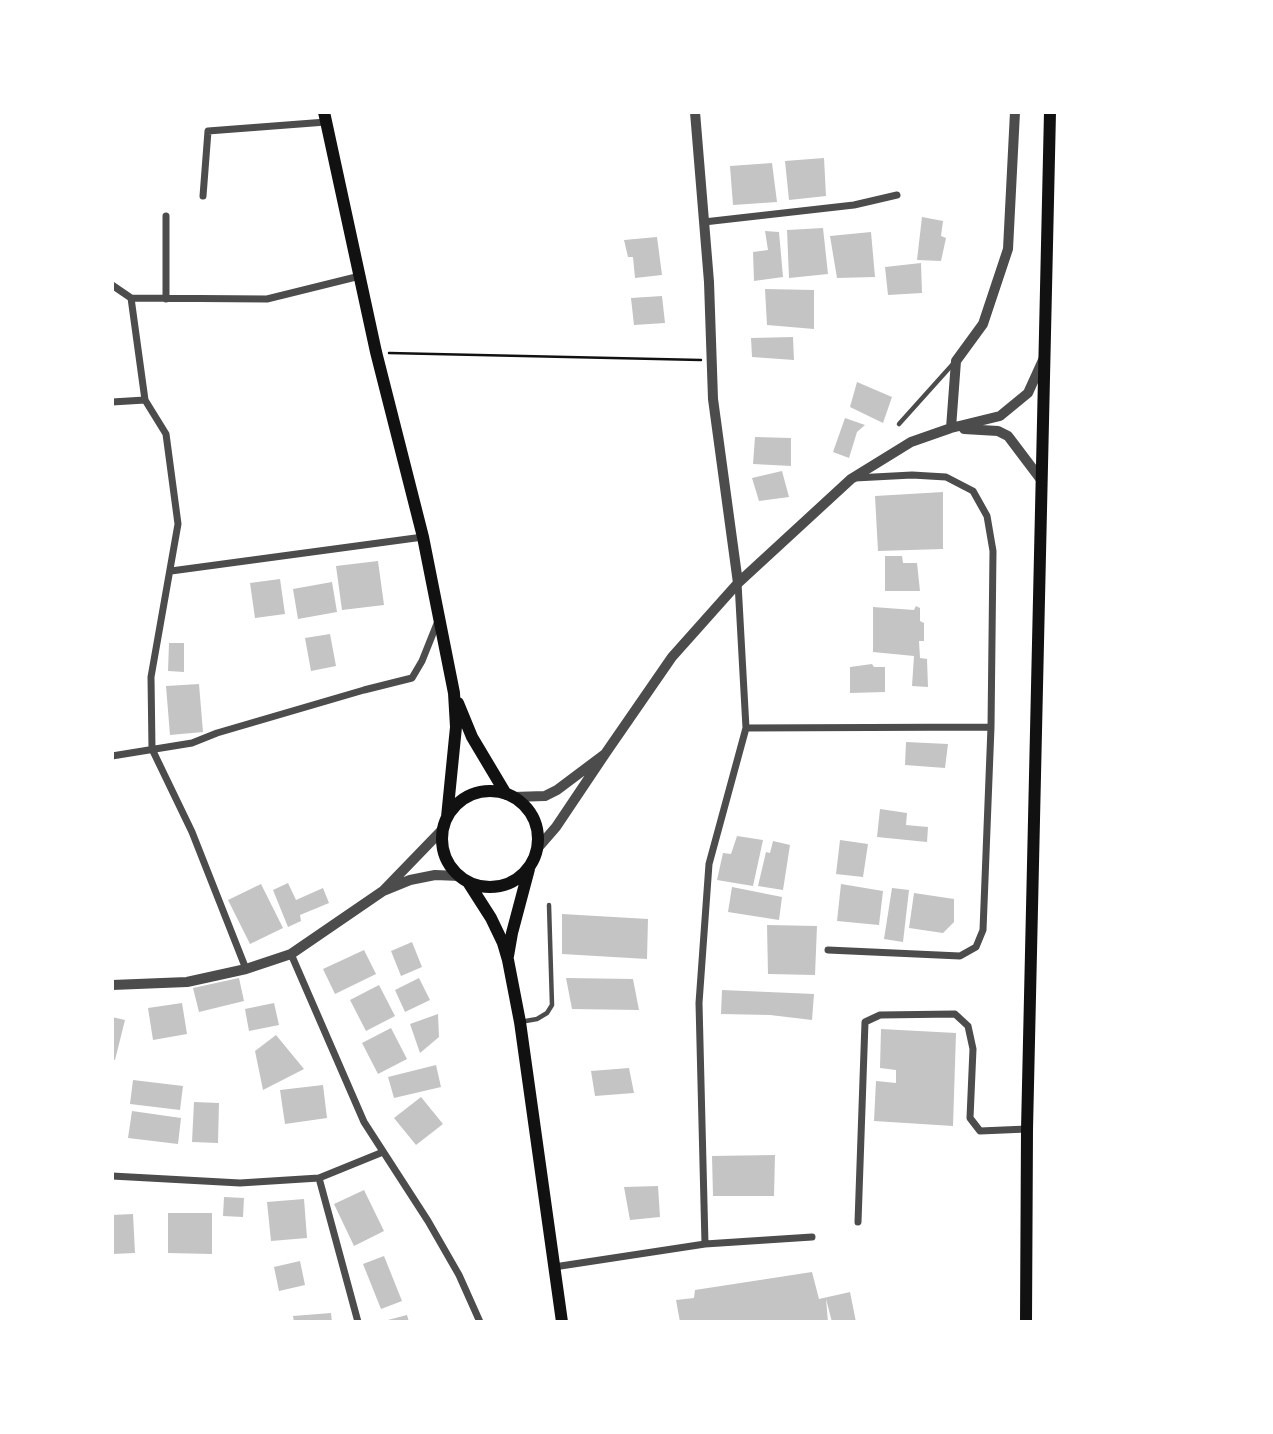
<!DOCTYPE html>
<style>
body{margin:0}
#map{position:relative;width:1273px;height:1434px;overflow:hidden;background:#fff;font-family:"DM Sans",sans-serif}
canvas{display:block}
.frame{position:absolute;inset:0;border:114px solid #fff;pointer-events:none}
</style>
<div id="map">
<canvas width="1273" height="1434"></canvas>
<div class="frame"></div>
</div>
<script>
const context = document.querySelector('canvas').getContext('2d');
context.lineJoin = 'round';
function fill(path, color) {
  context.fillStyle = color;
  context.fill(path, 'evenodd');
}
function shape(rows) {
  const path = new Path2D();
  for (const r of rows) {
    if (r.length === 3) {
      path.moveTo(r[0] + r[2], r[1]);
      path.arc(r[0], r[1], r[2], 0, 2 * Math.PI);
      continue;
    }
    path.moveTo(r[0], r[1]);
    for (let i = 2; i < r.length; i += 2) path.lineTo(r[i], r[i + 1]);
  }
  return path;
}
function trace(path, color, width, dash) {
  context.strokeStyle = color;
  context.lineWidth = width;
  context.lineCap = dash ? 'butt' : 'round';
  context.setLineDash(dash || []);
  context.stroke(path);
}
const building = shape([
 [824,158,826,196,789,200,785,161],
 [772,163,777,202,733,205,730,166],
 [922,217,943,221,941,236,946,238,941,261,917,260],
 [823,228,828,274,789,278,787,230],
 [765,231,779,232,783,277,754,281,753,252,768,250],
 [871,232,875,277,837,278,830,236],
 [657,237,662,275,635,278,633,257,628,257,624,240],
 [921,263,922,293,888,295,885,267],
 [765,289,814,290,814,329,767,325],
 [662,296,665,323,634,325,631,298],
 [793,337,794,360,752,357,751,338],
 [857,382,892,397,883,423,850,407],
 [845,418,865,425,857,432,849,458,833,452],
 [755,437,791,438,791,466,753,464],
 [782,471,789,497,759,501,752,478],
 [943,492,943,549,878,551,875,496],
 [885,556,902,556,903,563,917,563,920,591,885,591],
 [378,561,384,605,342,610,336,566],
 [280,579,285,614,255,618,250,583],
 [332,582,337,612,298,619,293,589],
 [916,606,920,608,920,621,924,623,924,641,919,641,920,658,927,659,928,687,912,686,914,656,873,652,873,607,914,610],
 [330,634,336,666,311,671,305,638],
 [169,643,184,643,184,672,168,671],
 [872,664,874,667,885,667,885,692,850,693,850,667],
 [199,684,203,732,170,735,166,686],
 [906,742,948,744,945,768,905,765],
 [880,809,907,813,906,825,928,827,927,842,877,837],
 [737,836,763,840,753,886,717,880,723,853,731,854],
 [840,840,868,844,863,877,836,874],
 [773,841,790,845,783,890,758,886,766,852,770,853],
 [288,883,296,900,323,888,329,903,300,915,301,921,288,927,273,890],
 [261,884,283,928,250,944,228,900],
 [841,884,883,891,879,925,837,921],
 [732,887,782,897,779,920,728,912],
 [892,888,909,890,903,942,884,939],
 [914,893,954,899,954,922,943,933,909,928],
 [562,914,648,919,647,959,562,954],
 [767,925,817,926,815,975,768,974],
 [412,942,422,967,401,976,391,951],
 [364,950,376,974,335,994,323,969],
 [239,978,244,1001,199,1012,193,988],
 [419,978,430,1000,405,1012,395,990],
 [566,978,633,979,639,1010,572,1009],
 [379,985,395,1016,366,1031,350,1000],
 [722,990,814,994,812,1020,770,1015,721,1014],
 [182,1003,187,1034,153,1040,148,1008],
 [274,1003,279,1025,249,1031,245,1009],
 [438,1014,439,1037,420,1053,410,1024],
 [112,1017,125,1020,115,1060,112,1059],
 [391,1028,407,1059,378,1074,362,1043],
 [881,1029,956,1033,953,1126,874,1121,876,1081,896,1083,896,1070,880,1068],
 [276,1035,304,1069,263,1090,255,1051],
 [436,1065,441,1087,394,1098,388,1077],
 [629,1068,634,1093,595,1096,591,1071],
 [133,1080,183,1086,180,1110,130,1104],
 [323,1085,327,1118,285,1124,280,1090],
 [421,1097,443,1124,416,1145,394,1118],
 [194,1102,219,1103,218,1143,192,1142],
 [132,1111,181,1118,178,1144,128,1138],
 [775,1155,774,1196,713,1196,712,1156],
 [658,1186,660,1217,630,1220,624,1187],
 [364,1190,384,1231,354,1246,334,1204],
 [224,1197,244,1198,243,1217,223,1216],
 [304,1199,307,1238,271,1241,267,1202],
 [168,1213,212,1213,212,1254,168,1253],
 [133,1214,135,1253,112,1254,112,1215],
 [384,1256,402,1301,381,1309,363,1264],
 [300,1261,305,1285,279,1291,274,1267],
 [812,1272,819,1299,850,1292,856,1322,832,1322,826,1299,828,1322,680,1322,676,1300,694,1298,695,1290],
 [331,1313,332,1322,294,1322,293,1316],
 [407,1315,409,1322,385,1322,384,1321]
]);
const path = shape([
 [389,353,701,360]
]);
const service = shape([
 [899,424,952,365],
 [520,1022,537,1019,547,1013,552,1005,549,905]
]);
const minor = shape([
 [203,196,208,131,326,122],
 [166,216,166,299],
 [704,222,854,205,897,195],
 [112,285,131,298,145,400,166,434,178,524,151,677,152,749,192,832,246,969],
 [131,298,267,299,360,276],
 [112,402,145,400],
 [171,571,423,537],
 [746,728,991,727],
 [112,756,192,743,217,733,364,690,412,678,422,661,438,621],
 [828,950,960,956,976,947,983,930,991,727,993,551,987,516,973,491,946,477,912,475,855,478],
 [291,954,364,1122,428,1221,459,1275,480,1322],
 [112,1176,240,1183,319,1178,383,1152],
 [319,1178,358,1322],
 [858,1222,865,1022,880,1015,955,1014,968,1026,973,1049,970,1118,980,1131,1027,1129],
 [705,1244,699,1003,709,864,746,728,738,583],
 [554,1267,705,1244,812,1237]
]);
const tertiary = shape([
 [695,112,709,282,713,399,738,583],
 [951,428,956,361,983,324,1008,249,1015,112],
 [964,429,998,431,1008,436,1042,481],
 [605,754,672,657,738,583,851,479,911,442,951,428,1000,416,1028,393,1043,360],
 [513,797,545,796,557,790,605,754,556,827,536,850],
 [442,830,383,891,410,880,435,875,460,876],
 [112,985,187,982,246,969,291,954,383,891]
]);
const secondary = shape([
 [324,112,376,352,423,537,454,693,456,727,447,817],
 [458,703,472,737,506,794],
 [490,839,48],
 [468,882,491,918,503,943,508,960,520,1022,562,1322],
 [508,956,512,933,529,869],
 [1026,1322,1027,1129,1050,112]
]);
fill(building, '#c4c4c4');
trace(path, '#111', 2.5);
trace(service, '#4c4c4c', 4.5);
trace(minor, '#4c4c4c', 7);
trace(tertiary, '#4c4c4c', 10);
trace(secondary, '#111', 12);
</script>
